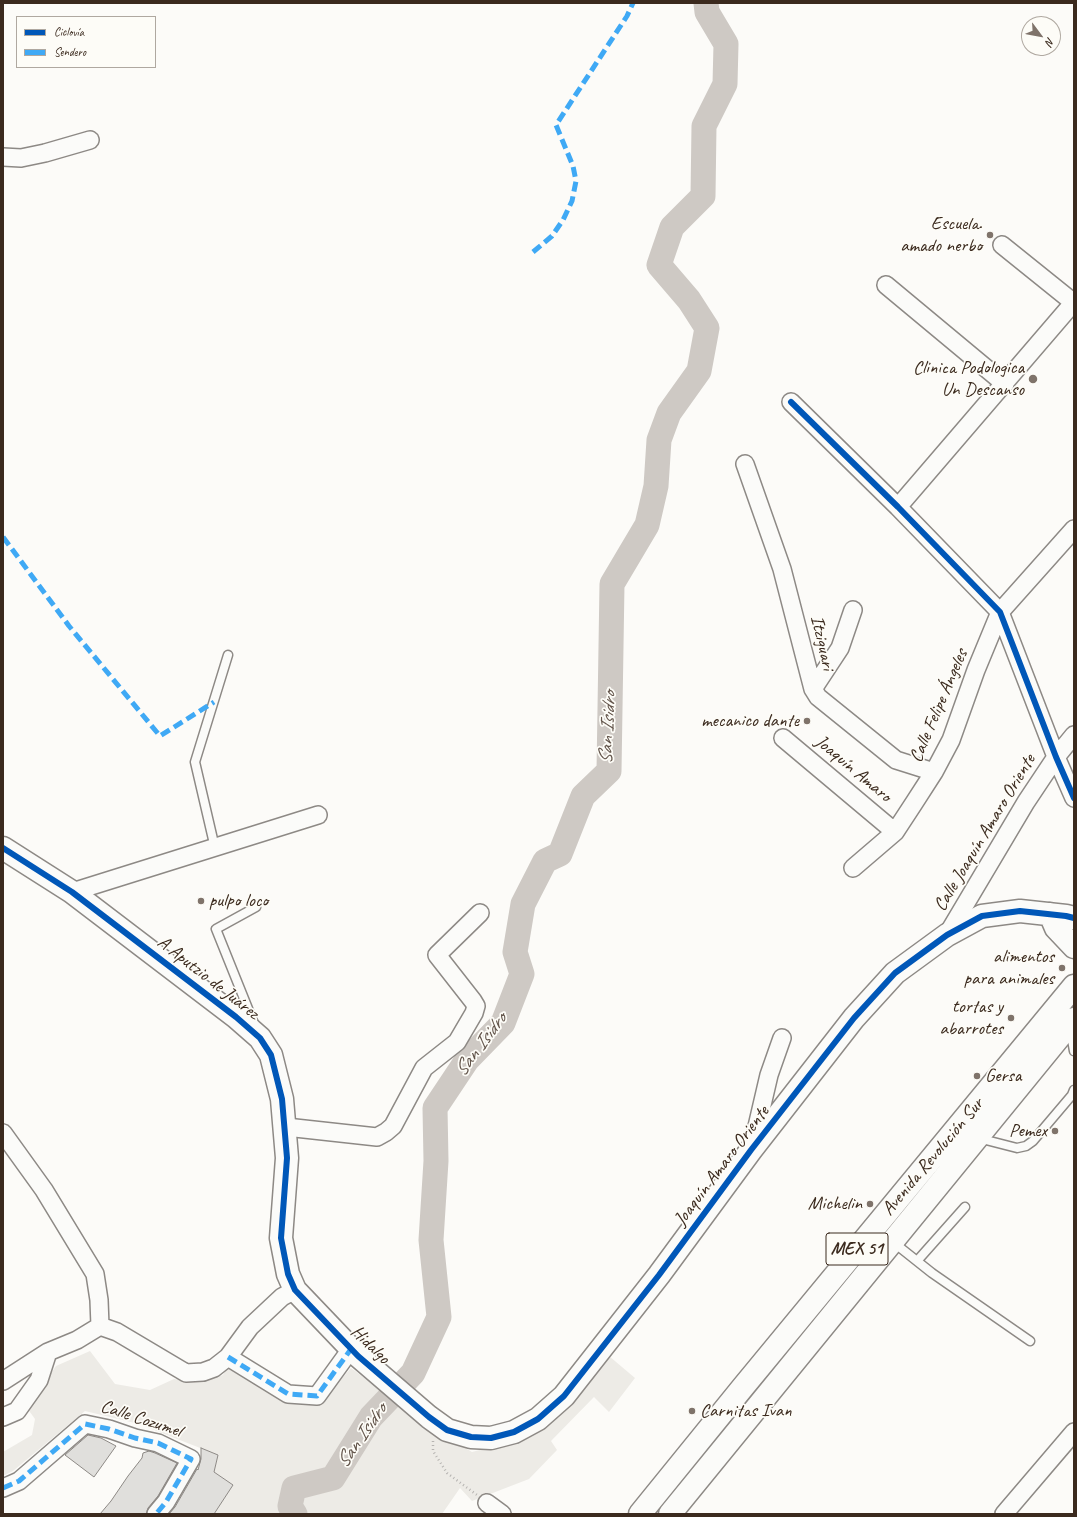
<!DOCTYPE html>
<meta charset="utf-8">
<style>
body{margin:0}
#map{position:relative;width:1077px;height:1517px;overflow:hidden;background:#fcfbf8;font-family:Caveat,sans-serif}
canvas{display:block}
.frame{position:absolute;inset:0;border:4px solid #3b2a1e;pointer-events:none}
.legend{position:absolute;left:16px;top:16px;width:140px;height:52px;box-sizing:border-box;background:#fdfcf7;border:1px solid #afa8a0;margin:0;padding:5px 7px;list-style:none;font-size:12px;color:#3b2a1e}
.legend li{display:flex;align-items:center;gap:8px;height:20px}
.legend b{width:20px;border:1px solid #afa8a0}
.north{position:absolute;left:1021px;top:16px;width:40px;height:40px;box-sizing:border-box;background:#fdfcf7;border:1px solid #afa8a0;border-radius:50%;rotate:122deg;font-size:11px;font-weight:700;line-height:16px;text-align:center;color:#3b2a1e}
.north::after{content:'';display:block;margin:auto;width:14px;height:18px;background:#7f736a;clip-path:polygon(50% 0,100% 100%,50% 72%,0 100%)}
</style>
<div id="map">
<canvas width="1077" height="1517"></canvas>
<div class="frame"></div>
<ul class="legend">
<li><b style="height:5px;background:#0057b8"></b>Ciclovía</li>
<li><b style="height:5px;background:#3fa9f5"></b>Sendero</li>
</ul>
<div class="north">N</div>
</div>
<script>
const context = document.querySelector('canvas').getContext('2d');
context.lineJoin = 'round';
function fill(path, color) {
  context.fillStyle = color;
  context.fill(path, 'evenodd');
}
function shape(rows) {
  const path = new Path2D();
  for (const r of rows) {
    path.moveTo(r[0], r[1]);
    for (let i = 2; i < r.length; i += 2) path.lineTo(r[i], r[i + 1]);
  }
  return path;
}
function trace(path, color, width, dash) {
  context.strokeStyle = color;
  context.lineWidth = width;
  context.lineCap = dash ? 'butt' : 'round';
  context.setLineDash(dash || []);
  context.stroke(path);
}
function label(font, color, halo, rows, align = 'center') {
  context.font = font + ' Caveat,sans-serif';
  context.lineWidth = 3.5;
  context.setLineDash([]);
  context.textBaseline = 'middle';
  context.strokeStyle = halo;
  context.fillStyle = color;
  for (const [text, x, y, turn = 0] of rows) {
    context.save();
    context.translate(x, y);
    context.rotate((+turn || 0) * Math.PI / 180);
    context.textAlign = isNaN(turn) ? turn : align;
    if (halo) context.strokeText(text, 0, 0);
    context.fillText(text, 0, 0);
    context.restore();
  }
}
const green = shape([
 [90,1351,115,1384,150,1390,174,1379,199,1382,223,1375,228,1366,285,1403,319,1404,351,1368,429,1426,472,1452,526,1438,609,1356,635,1378,609,1412,594,1397,551,1441,557,1450,529,1479,472,1501,460,1488,442,1514,214,1514,233,1485,214,1472,218,1455,139,1424,85,1411,13,1471,3,1476,3,1452,32,1435,35,1419,27,1408,56,1366]
]);
const river = shape([
 [295,1514,290,1506,294,1488,333,1478,371,1417,413,1373,439,1317,431,1240,436,1161,435,1108,467,1060,503,1023,522,974,515,952,523,904,545,861,560,854,583,796,609,771,612,584,647,525,656,486,659,440,669,413,699,371,707,328,689,300,659,265,672,227,703,196,704,126,725,84,726,44,707,12,706,3]
]);
const building = shape([
 [88,1435,101,1438,116,1446,94,1477,65,1455,88,1435],
 [201,1448,218,1455,214,1472,233,1485,214,1514,169,1514,175,1507,197,1469,198,1470,201,1459,201,1448],
 [149,1451,155,1453,177,1463,158,1496,148,1508,146,1514,100,1514,111,1501,128,1476,142,1458,143,1453,149,1451]
]);
const path = shape([
 [433,1441,433,1451,447,1473,477,1495]
]);
const lane = shape([
 [215,848,195,762,228,655],
 [255,1026,216,929,256,907],
 [1070,1028,1074,1051],
 [978,1138,1017,1148,1026,1146,1033,1141,1072,1095,1074,1090],
 [893,1242,932,1273,1030,1341],
 [917,1261,965,1207]
]);
const street = shape([
 [3,157,21,158,45,153,90,140],
 [1002,245,1074,303],
 [886,285,1005,384],
 [791,402,898,507,1000,612,1056,757,1074,798],
 [745,464,782,569,813,689,818,697,896,760,934,772],
 [898,507,1074,302],
 [813,689,840,648,853,610],
 [783,738,895,832],
 [853,868,895,832,914,803,934,772,951,740,976,670,1000,612,1074,529],
 [72,892,318,815],
 [947,935,1026,802,1056,757,1074,735],
 [286,1127,377,1137,386,1132,393,1126,424,1068,457,1042,474,1013,476,1006,473,1001,437,955,480,913],
 [3,1133,44,1190,95,1274,99,1300,100,1326],
 [752,1148,769,1075,782,1038],
 [228,1357,288,1394,317,1396,351,1349],
 [3,1381,48,1352,77,1340,100,1326,117,1332,186,1373,203,1372,214,1368,228,1357,250,1327,282,1297,295,1290],
 [3,1417,17,1411,39,1380,48,1352],
 [3,1488,19,1481,85,1424,109,1429,135,1438,158,1443,191,1459,166,1502,156,1514],
 [487,1503,502,1514],
 [1004,1514,1074,1432]
]);
const secondary = shape([
 [3,848,72,892,236,1017,260,1038,271,1055,282,1099,287,1158,281,1238,288,1274,295,1290,358,1356,429,1417,447,1430,471,1437,491,1438,514,1432,538,1419,564,1396,659,1275,751,1150,854,1018,895,973,947,935,982,916,1020,911,1066,916,1074,918],
 [1050,914,1056,928,1074,947]
]);
const primary = shape([
 [640,1514,743,1387,1074,986],
 [670,1514,1074,1019]
]);
const quiet = shape([
 [533,252,552,236,563,220,572,201,576,181,573,166,556,125,627,16,633,3],
 [3,537,69,626,160,736,214,702],
 [228,1357,288,1394,317,1396,351,1349],
 [3,1488,19,1481,85,1424,109,1429,135,1438,158,1443,191,1459,166,1502,156,1514]
]);
const cycleway = shape([
 [791,402,898,507,1000,612,1056,757,1074,798],
 [3,848,72,892,236,1017,260,1038,271,1055,282,1099,287,1158,281,1238,288,1274,295,1290,358,1356,429,1417,447,1430,471,1437,491,1438,514,1432,538,1419,564,1396,659,1275,751,1150,854,1018,895,973,947,935,982,916,1020,911,1066,916,1074,918]
]);
const markers = [
 [990,235,4,"#7f736a"],
 [1033,379,5,"#7f736a"],
 [807,721,4,"#7f736a"],
 [201,901,4,"#7f736a"],
 [1062,968,4,"#7f736a"],
 [1011,1018,4,"#7f736a"],
 [977,1076,4,"#7f736a"],
 [1055,1131,4,"#7f736a"],
 [870,1204,4,"#7f736a"],
 [692,1411,4,"#7f736a"]
];
const shields = [
 [857,1249,62]
];
const shieldNames = [
 ["MEX 51",857,1249]
];
const poiNames = [
 ["Escuela.",982,224],
 ["amado nerbo",982,246],
 ["Clinica Podologica",1024,368],
 ["Un Descanso",1024,390],
 ["mecanico dante",799,721],
 ["pulpo loco",209,901,"left"],
 ["alimentos",1054,957],
 ["para animales",1054,979],
 ["tortas y",1003,1007],
 ["abarrotes",1003,1029],
 ["Gersa",985,1076,"left"],
 ["Pemex",1047,1131],
 ["Michelin",862,1204],
 ["Carnitas Ivan",700,1411,"left"]
];
const streetNames = [
 ["Itziguari",822,643,77],
 ["Calle Felipe Ángeles",939,706,-67],
 ["Joaquín Amaro",853,769,40],
 ["Calle Joaquín Amaro Oriente",985,833,-59],
 ["A Aputzio de Juárez",208,978,38],
 ["Avenida Revolución Sur",933,1157,-50],
 ["Joaquín Amaro Oriente",722,1166,-53],
 ["Hidalgo",370,1345,44],
 ["Calle Cozumel",141,1419,18]
];
const waterNames = [
 ["San Isidro",608,728,-87],
 ["San Isidro",481,1045,-53],
 ["San Isidro",362,1436,-55]
];
fill(green, '#edebe6');
trace(river, '#cec9c4', 25);
fill(building, '#e0dfdc');
trace(building, '#8d8985', 1);
trace(lane, '#8d8985', 11);
trace(street, '#8d8985', 20);
trace(secondary, '#8d8985', 25);
trace(primary, '#8d8985', 25);
trace(path, '#b6b4b1', 2.5, [1, 3]);
trace(lane, '#fbfbf9', 8);
trace(street, '#fbfbf9', 17);
trace(secondary, '#fbfbf9', 22);
trace(primary, '#fbfbf9', 22);
trace(quiet, '#3fa9f5', 5, [10, 5]);
trace(cycleway, '#0057b8', 6);
for (const [x, y, r, color] of markers) {
  const dot = new Path2D();
  dot.arc(x, y, r, 0, 2 * Math.PI);
  context.fillStyle = color;
  context.fill(dot);
  trace(dot, '#fdfcf7', 1.5);
}
for (const [x, y, w] of shields) {
  const box = new Path2D();
  box.roundRect(x - w / 2, y - 16, w, 32, 3);
  context.fillStyle = '#fdfcf7';
  context.fill(box);
  trace(box, '#3b2a1e', 1);
}
label('bold 18px', '#3b2a1e', null, shieldNames);
label('19px', '#3b2a1e', '#fdfcf7', poiNames, 'right');
label('19px', '#3b2a1e', '#fdfcf7', streetNames);
label('italic 20px', '#615349', '#fdfcf7', waterNames);
</script>
